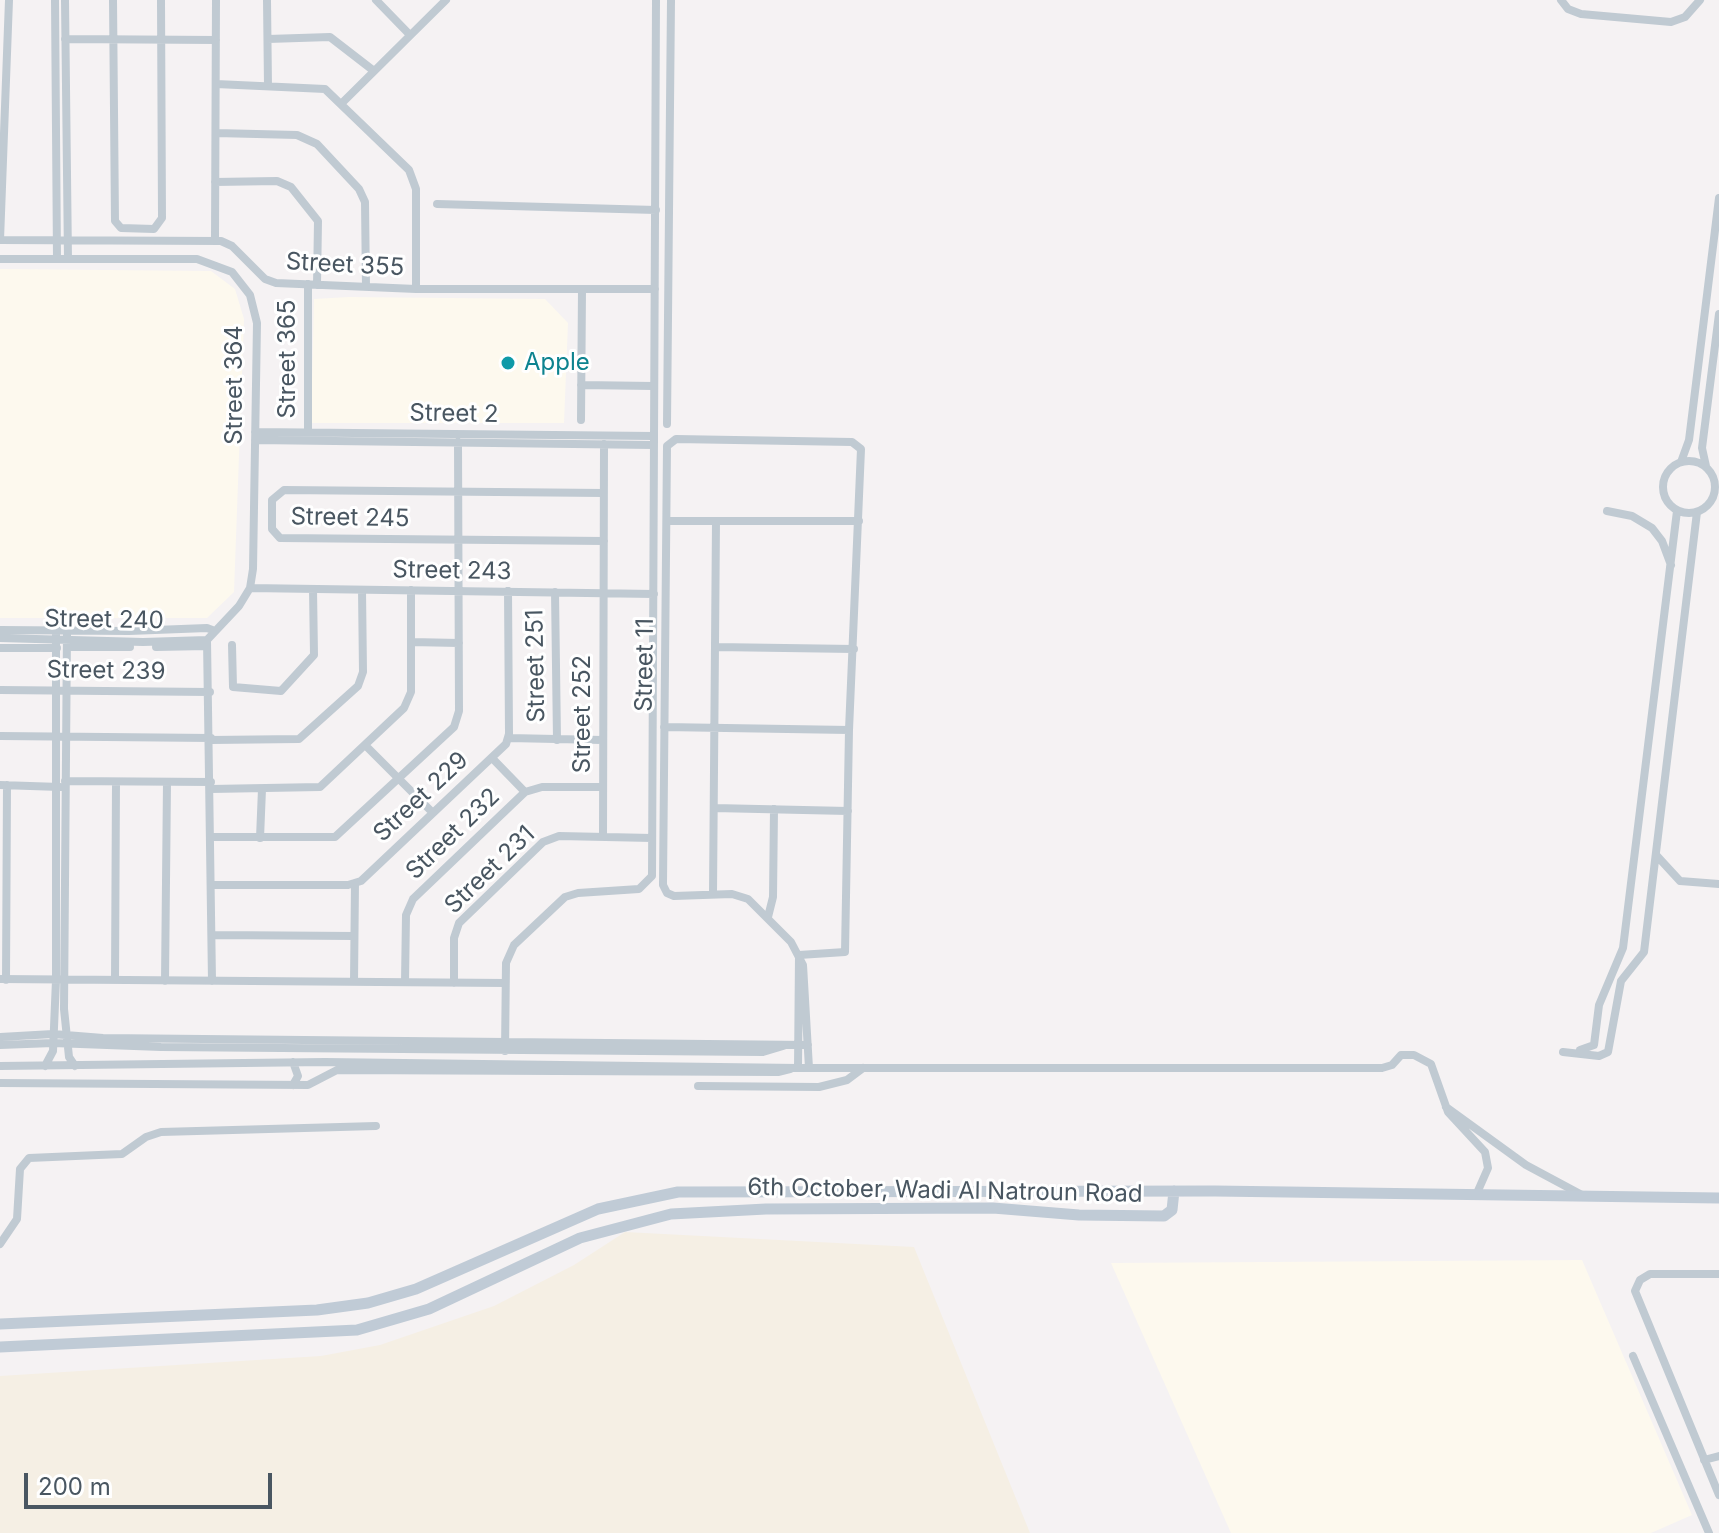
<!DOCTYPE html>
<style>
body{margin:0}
#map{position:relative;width:1719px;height:1533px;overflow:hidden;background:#f5f2f3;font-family:Inter,sans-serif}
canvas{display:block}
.scale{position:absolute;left:24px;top:1473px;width:248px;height:36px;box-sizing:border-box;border:4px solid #495661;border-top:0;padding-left:10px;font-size:24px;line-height:28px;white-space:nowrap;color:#495661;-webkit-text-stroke:6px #fff;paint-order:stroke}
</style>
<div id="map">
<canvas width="1719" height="1533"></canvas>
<div class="scale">200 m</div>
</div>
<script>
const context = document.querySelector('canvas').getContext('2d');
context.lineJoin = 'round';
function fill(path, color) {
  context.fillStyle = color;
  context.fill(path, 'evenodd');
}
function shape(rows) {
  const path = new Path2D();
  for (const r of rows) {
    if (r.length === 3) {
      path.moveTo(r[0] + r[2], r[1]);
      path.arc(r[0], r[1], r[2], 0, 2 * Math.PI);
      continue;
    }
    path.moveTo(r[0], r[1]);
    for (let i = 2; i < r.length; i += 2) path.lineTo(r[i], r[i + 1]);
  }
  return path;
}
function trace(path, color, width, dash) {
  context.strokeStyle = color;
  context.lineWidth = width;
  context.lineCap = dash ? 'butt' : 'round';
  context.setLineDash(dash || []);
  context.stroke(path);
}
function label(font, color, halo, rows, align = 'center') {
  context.font = font + ' Inter,sans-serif';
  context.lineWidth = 6;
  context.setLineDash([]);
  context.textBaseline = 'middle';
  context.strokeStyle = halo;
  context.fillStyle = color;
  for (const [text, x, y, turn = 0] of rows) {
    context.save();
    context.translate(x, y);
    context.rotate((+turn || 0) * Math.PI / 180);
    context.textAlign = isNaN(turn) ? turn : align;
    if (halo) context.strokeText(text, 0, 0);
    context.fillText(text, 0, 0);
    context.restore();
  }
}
const commercial = shape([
 [0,269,211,271,235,289,244,319,234,592,207,618,0,618],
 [349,297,545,299,568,323,564,423,311,423,314,299],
 [1582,1260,1692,1515,1651,1533,1231,1533,1111,1263]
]);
const sand = shape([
 [625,1232,914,1247,1030,1533,0,1533,0,1376,321,1356,380,1345,494,1306,574,1265]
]);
const street = shape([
 [55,0,57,259],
 [65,0,68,259],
 [113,0,115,221,121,228,154,229,162,218,161,0],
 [267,0,268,86],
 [376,0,410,35],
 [1561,0,1568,9,1581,14,1671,22,1685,17,1700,0],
 [65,39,216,40],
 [268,39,330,37,374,71],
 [216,84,325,89,409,170,416,189,416,289],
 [342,103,446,0],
 [216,133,297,135,317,144,359,189,365,202,366,287],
 [215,182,277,181,291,187,318,221,317,285],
 [437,204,656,210],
 [0,240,221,241,232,246,265,279,276,283,416,289,655,289],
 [0,240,9,0],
 [215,240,216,0],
 [0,259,197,259,232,272,250,295,257,323,253,569,250,588,239,606,207,640],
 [308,284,308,433],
 [581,385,653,386],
 [581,420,582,289],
 [667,424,671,0],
 [255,432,653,436],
 [255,440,653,445],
 [1689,487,26],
 [1681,462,1689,440,1719,198],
 [1706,466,1702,448,1719,314],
 [603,493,284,490,272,500,272,529,280,538,604,541],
 [1607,511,1632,516,1652,528,1662,541,1671,565],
 [667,521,859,521],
 [250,588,654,594],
 [555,592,557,740],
 [0,630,129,631,207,628,215,631],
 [67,630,64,1009,69,1057,75,1066],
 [0,638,143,642,207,640],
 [207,640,212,981],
 [411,642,459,643],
 [232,645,233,687,281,691,314,655,313,589],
 [67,647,130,647],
 [156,647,207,646],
 [715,647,854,649],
 [0,648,57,648],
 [0,690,210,692],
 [664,727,849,730],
 [0,736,211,738],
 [509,738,602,740],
 [211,740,299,739,358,686,363,672,362,590],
 [365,745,433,813],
 [492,758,525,792],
 [65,781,211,782],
 [0,785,60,787],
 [211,789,320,787,404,708,411,692,411,590],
 [714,808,848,811],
 [603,836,604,444],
 [211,837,335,837,454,727,459,711,458,442],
 [260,838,262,789],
 [1657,856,1680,881,1719,884],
 [211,885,348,885,361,881,506,744,509,734,508,591],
 [713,894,716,521],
 [768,917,773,897,774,809],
 [212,935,354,936],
 [799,955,845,952,849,730,861,449,852,442,676,439,667,446,663,885,667,893,674,896,732,894,748,899,791,942,803,965,809,1068],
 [0,979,505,983],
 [6,980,7,785],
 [115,980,116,782],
 [165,981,167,782],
 [354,982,355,883],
 [405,982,406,915,413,899,525,792,542,787,602,787],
 [454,983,454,938,459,923,543,842,559,836,652,838],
 [0,1037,53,1034,103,1038,808,1045],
 [0,1045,53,1043,161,1047,763,1052,783,1046],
 [1580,1050,1594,1045,1599,1005,1623,948,1677,511],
 [505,1051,506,963,514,945,565,897,578,893,639,889,652,876,656,0],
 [1563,1052,1599,1056,1608,1052,1621,981,1644,952,1697,512],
 [0,1066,325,1062,798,1068,1382,1068,1392,1065,1401,1055,1414,1055,1431,1064,1448,1112,1485,1152,1488,1168,1477,1193],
 [45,1066,53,1051,56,980,56,630],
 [798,1068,799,956],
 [0,1083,308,1085,337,1070,778,1072,790,1069],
 [293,1085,298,1076,293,1062],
 [698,1086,819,1087,847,1080,863,1068],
 [1446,1107,1526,1165,1582,1195],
 [0,1244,17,1219,20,1169,29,1158,122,1154,146,1137,161,1132,376,1126],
 [1719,1274,1650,1274,1640,1280,1635,1291,1719,1495],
 [1633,1356,1709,1533],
 [1704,1460,1719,1456]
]);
const secondary = shape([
 [0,1324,317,1310,368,1303,416,1289,598,1209,678,1192,1215,1191,1719,1198],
 [0,1347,357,1330,429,1309,580,1238,671,1214,766,1209,993,1208,1079,1215,1164,1216,1172,1210,1174,1191]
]);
const markers = [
 [508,363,8,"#0f9aa8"]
];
const streetNames = [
 ["Street 355",345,265,3],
 ["Street 365",288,359,-90],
 ["Street 364",235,385,-90],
 ["Street 2",454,414,1],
 ["Street 245",350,518,1],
 ["Street 243",452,571,1],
 ["Street 240",104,620,1],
 ["Street 11",645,665,-89],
 ["Street 251",536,666,-91],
 ["Street 239",106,671,1],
 ["Street 252",583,714,-90],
 ["Street 229",421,797,-43],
 ["Street 232",453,834,-44],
 ["Street 231",490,870,-44],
 ["6th October, Wadi Al Natroun Road",945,1191,1]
];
const cultureNames = [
 ["Apple",524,363]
];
fill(commercial, '#fdf9ee');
fill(sand, '#f5efe4');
trace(street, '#c0cad2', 8);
trace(secondary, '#c0cbd6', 11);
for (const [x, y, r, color] of markers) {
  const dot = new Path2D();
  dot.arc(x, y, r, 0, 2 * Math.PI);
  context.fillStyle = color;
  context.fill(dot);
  trace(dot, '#fff', 3);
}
label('24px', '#495661', '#fff', streetNames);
label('24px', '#0d838f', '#fff', cultureNames, 'left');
</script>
